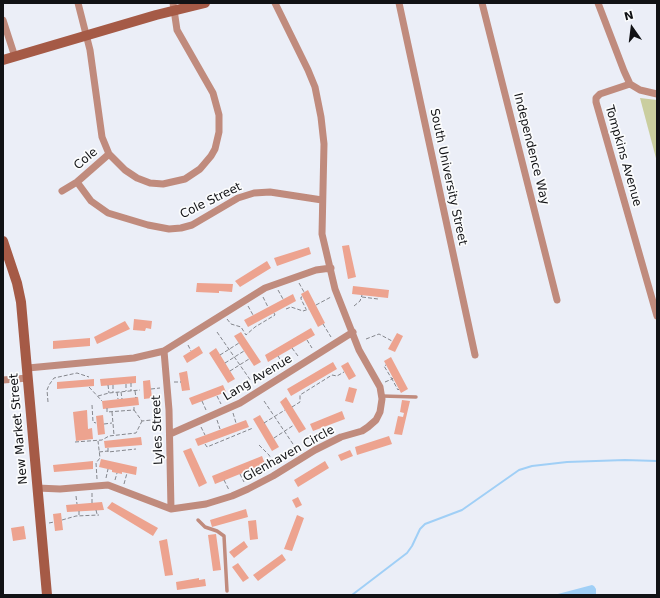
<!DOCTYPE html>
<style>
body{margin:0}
#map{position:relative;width:660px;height:598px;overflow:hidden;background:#ebeef7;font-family:"DejaVu Sans",sans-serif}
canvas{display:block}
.frame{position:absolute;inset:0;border:4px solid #111215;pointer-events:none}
.north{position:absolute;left:612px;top:8px;width:40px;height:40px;-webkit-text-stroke:3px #fbfcfd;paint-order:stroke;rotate:346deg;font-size:11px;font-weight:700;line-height:16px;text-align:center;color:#111215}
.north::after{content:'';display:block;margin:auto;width:14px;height:18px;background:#111215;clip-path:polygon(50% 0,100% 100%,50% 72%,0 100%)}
</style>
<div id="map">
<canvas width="660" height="598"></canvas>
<div class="frame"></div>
<div class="north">N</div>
</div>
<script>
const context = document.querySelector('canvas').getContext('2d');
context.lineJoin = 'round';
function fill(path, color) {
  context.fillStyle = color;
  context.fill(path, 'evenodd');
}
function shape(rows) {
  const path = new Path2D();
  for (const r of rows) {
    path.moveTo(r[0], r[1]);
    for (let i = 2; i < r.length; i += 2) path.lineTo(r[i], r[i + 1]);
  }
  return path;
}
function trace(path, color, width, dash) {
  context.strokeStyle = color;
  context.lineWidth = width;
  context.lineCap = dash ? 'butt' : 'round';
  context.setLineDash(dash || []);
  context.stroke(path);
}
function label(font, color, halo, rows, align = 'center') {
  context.font = font + ' "DejaVu Sans",sans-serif';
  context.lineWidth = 3.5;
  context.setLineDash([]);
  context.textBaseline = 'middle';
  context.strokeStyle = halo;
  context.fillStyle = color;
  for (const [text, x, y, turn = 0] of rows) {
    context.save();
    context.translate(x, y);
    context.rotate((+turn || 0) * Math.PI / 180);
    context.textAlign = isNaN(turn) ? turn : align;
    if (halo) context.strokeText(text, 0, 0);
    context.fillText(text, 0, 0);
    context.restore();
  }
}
const green = shape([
 [640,98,657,100,657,162]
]);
const water = shape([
 [592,585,594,586,596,589,596,595,554,595]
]);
const stream = shape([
 [352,595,407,553,412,546,420,529,425,524,462,510,519,470,532,466,567,462,625,460,657,461]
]);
const building = shape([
 [349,245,356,277,348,279,342,246],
 [309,247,311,254,277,266,274,258],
 [267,261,271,268,240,287,235,281],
 [197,283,233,284,232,292,219,291,219,293,196,292],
 [353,286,389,290,388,298,352,294],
 [308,290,325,323,318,327,301,294],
 [293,294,296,301,248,327,244,320],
 [134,319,152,321,151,329,146,328,145,331,133,330],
 [125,321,130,329,97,344,94,337],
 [311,328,315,335,268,362,265,355],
 [241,332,261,362,254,366,234,336],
 [397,333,403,336,395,352,388,349],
 [90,338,90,346,53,349,53,341],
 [199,346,203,353,187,363,183,356],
 [216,348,235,379,228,383,209,353],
 [391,357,408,389,401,393,384,361],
 [333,362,337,369,291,396,287,389],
 [348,362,356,376,349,380,341,366],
 [187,371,190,390,182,391,179,373],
 [136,376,136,383,101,386,100,379],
 [94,379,94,386,57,389,57,382],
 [150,380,152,398,144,399,143,381],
 [223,385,226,392,192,405,189,398],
 [349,387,357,389,353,403,345,401],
 [138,397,139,405,103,409,102,401],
 [286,397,306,429,299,433,280,402],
 [402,400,410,401,402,435,394,434,398,416,403,417,404,413,400,412],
 [87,410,88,429,92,428,93,439,76,441,73,412],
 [342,411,345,419,313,431,310,424],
 [103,415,105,434,98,435,96,416],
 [260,415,279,447,272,451,253,419],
 [246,420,249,427,198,446,195,439],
 [389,436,392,444,357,455,355,447],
 [141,437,142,445,105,448,104,441],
 [191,448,207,483,199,487,183,451],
 [350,450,353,456,341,461,338,455],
 [262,456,265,464,215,484,212,476],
 [101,459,137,467,136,475,122,472,122,474,112,472,112,470,99,467],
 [93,461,93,469,54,472,53,465],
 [325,461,329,468,298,487,294,480],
 [298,497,302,505,296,508,292,500],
 [102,502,104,510,67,512,66,505],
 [112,502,158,528,153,536,107,508],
 [246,509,248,517,212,527,210,520],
 [61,513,63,530,55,531,53,514],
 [297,515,304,518,292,551,284,549],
 [256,520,258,539,250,540,248,521],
 [24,526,26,539,13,541,11,528],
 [216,534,221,570,213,571,208,535],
 [167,539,173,575,165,576,159,541],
 [244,541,248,547,234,558,229,552],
 [282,554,286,560,258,581,253,575],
 [238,563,249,578,243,582,232,567],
 [199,578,199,580,205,579,206,586,177,590,176,582]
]);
const path = shape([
 [299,283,304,292],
 [278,290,283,299],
 [263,297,268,307],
 [302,297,301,297,301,299,306,309],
 [362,297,378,299,378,297],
 [316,305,331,297],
 [248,306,253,315],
 [354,306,360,301,362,295],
 [286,309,291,307,303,311,309,309],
 [227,319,231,324,241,327,246,335,255,327,275,315,274,313],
 [323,324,331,337],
 [217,332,251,381],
 [366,339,379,334,392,341],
 [307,340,312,348],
 [188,345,191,351],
 [292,348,298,356],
 [220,355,239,343],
 [278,356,284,365],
 [225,363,244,351],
 [230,371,249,359],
 [393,378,392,379,398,390,399,389],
 [174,382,181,382],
 [385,382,392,379,384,366,386,365],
 [131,383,131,391],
 [126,384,126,391],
 [108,385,109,393],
 [113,385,113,392],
 [89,387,102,401],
 [151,389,160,388],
 [135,391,136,398],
 [117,392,118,399],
 [121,392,122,399],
 [98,396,109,393,140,390],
 [217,396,221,404],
 [202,401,206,410],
 [264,401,295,447],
 [48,402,47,390,49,385,54,378,77,373,89,377],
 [92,405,93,422,96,423],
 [292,407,300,402,300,395,332,375,337,376,344,372],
 [107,408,107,412,134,410,134,406],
 [134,410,142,421,161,419],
 [112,412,114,435],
 [233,413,236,423],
 [217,420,220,429],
 [264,423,285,410],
 [104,424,112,423],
 [201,427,205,435],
 [274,438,294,425],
 [75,442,102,440,109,436,136,433,142,421],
 [205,444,207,447,253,428],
 [259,445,269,455,276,466],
 [108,448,108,452,136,449],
 [99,452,108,451],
 [256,467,260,476],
 [240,474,244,482],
 [106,478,108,469],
 [97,479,96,463,100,458,98,441],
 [115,480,117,473],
 [224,480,229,490],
 [124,484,127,473],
 [92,493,92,503],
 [76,496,77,504],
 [96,510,97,514],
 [79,511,79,516],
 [62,520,76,516,99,515],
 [49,523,54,522]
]);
const lane = shape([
 [382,396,416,397],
 [198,520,205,527,217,531,224,536,227,591]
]);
const street = shape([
 [78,3,90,50,102,137,109,154,125,170,137,178,150,183,163,184,185,179,200,169,211,156,215,149,219,132,219,115,213,93,177,30,173,3],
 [399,3,475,355],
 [482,3,557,300],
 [598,3,624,71,630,84],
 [3,20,15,57],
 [630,84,600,94,596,98,596,102,657,316],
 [630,84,640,90,657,94],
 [77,182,91,201,108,213,148,225,169,229,181,228,192,225,238,198,254,193,270,192,322,200],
 [62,191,77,182,109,154],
 [164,351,169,410,171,509],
 [28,368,134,358,164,351,265,288,316,270,331,268],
 [3,380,28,378],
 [170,434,240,403,353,332],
 [37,488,60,489,108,485,171,509,206,504,232,496,248,489,273,476,315,450,341,437,362,431,368,427,376,420,380,412,382,399,380,387,359,350,335,289,322,234,324,144,321,117,315,87,308,70,275,3]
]);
const secondary = shape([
 [3,60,156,15,205,3],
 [3,241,17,283,21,302,47,595]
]);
const streetNames = [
 ["Independence Way",531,149,76],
 ["Tompkins Avenue",623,156,74],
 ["Cole",86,159,-40],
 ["South University Street",448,177,78],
 ["Cole Street",211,201,-26],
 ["Lang Avenue",258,378,-31],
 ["New Market Street",19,429,-95],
 ["Lyles Street",158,430,-92],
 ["Glenhaven Circle",289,454,-29]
];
fill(green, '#cace9f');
fill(water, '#a0cff6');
trace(stream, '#a0cff6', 2);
fill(building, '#eda38f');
trace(path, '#84868c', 1, [4, 2]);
trace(lane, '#c08b7d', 3.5);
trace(street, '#c08b7d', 7);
trace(secondary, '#a55a46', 10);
label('12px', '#111215', '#fbfcfd', streetNames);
</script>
